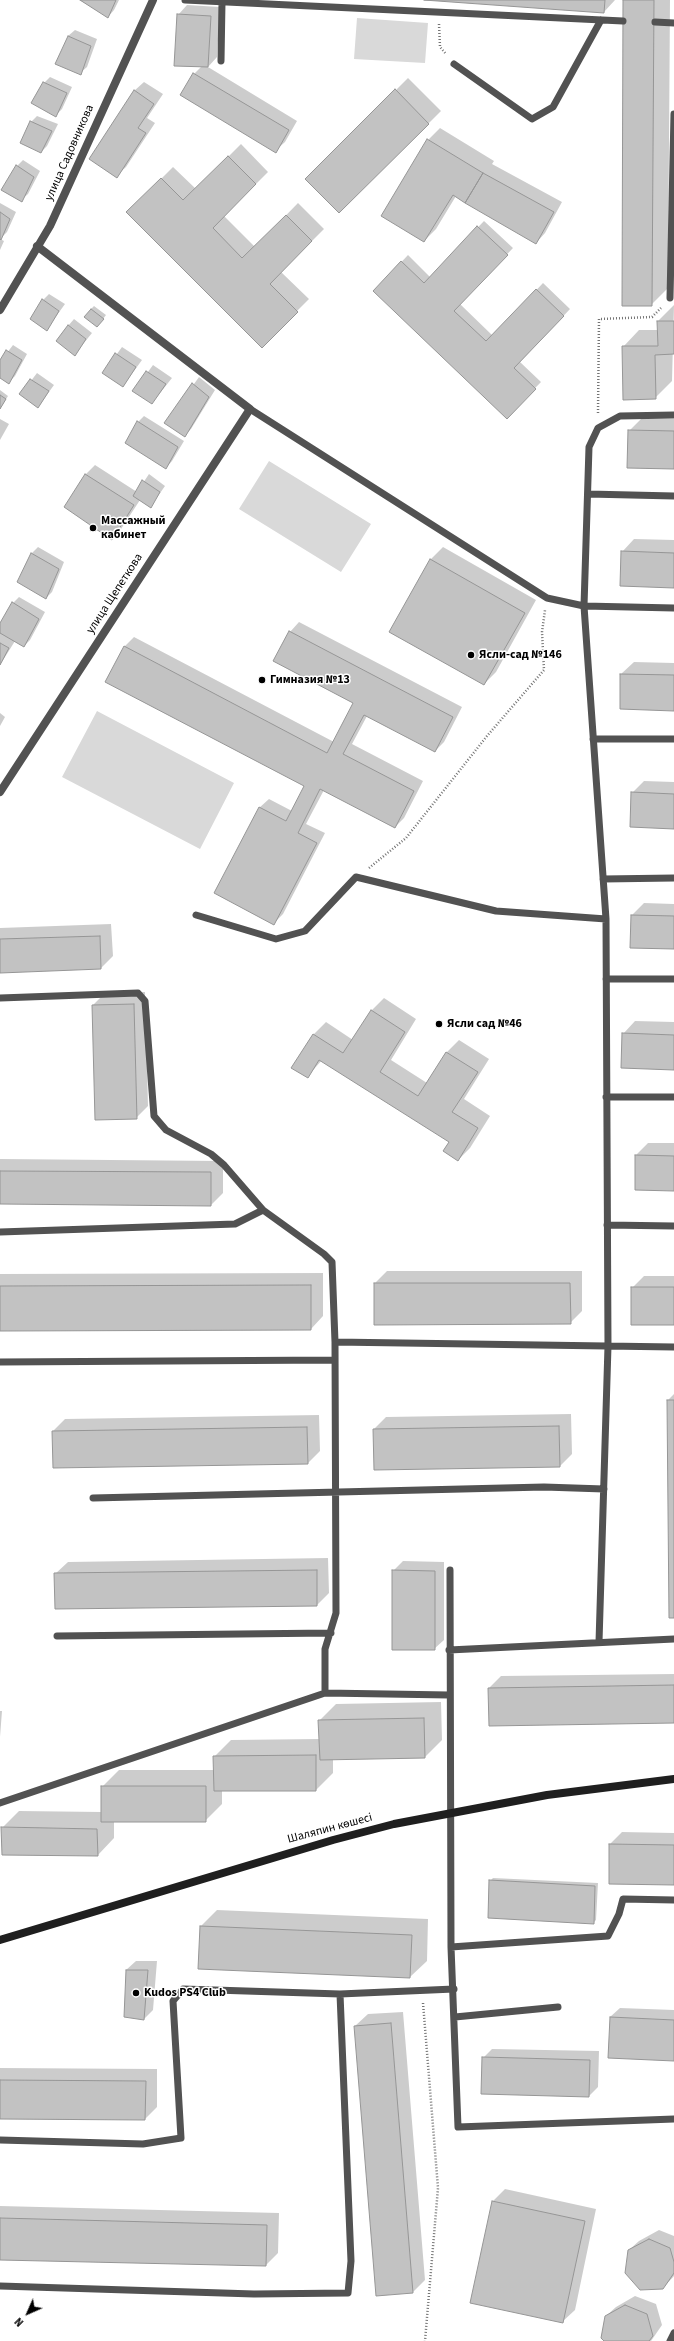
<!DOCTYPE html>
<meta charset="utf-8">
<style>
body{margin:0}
#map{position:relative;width:674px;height:2341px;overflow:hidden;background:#fff;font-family:"Source Sans 3",sans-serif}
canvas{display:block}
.north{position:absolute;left:8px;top:2293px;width:40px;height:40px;-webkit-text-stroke:3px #fff;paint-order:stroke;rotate:225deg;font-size:11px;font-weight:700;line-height:16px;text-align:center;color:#000}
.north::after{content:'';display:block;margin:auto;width:14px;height:18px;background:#000;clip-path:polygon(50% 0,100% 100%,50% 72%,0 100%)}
</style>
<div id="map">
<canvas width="674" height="2341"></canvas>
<div class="north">N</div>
</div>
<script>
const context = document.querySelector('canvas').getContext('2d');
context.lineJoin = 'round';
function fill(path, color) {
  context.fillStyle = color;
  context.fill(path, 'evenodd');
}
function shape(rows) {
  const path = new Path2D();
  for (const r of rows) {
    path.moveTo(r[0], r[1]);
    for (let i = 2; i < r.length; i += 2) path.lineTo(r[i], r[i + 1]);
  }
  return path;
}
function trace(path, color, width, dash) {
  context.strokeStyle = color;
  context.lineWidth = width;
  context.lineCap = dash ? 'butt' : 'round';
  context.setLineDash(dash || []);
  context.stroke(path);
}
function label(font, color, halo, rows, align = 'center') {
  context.font = font + ' "Source Sans 3",sans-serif';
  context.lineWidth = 3;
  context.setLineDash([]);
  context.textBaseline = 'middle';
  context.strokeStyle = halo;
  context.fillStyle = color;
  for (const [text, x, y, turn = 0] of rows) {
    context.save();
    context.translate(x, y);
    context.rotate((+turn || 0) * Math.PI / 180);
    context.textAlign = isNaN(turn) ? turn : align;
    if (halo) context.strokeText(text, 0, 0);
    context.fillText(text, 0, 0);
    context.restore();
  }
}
const green = shape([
 [357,18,428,23,425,63,354,59],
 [269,461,371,524,341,572,239,509],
 [97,711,234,783,200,849,62,777]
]);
const shadow = shape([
 [119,0,114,10,108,17,81,1],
 [439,0,615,0,604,12],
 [624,0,670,0,668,288,651,305],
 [187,5,220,7,217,57,208,67,297,121,285,142,275,151,182,95,194,74,202,66,178,15],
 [75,30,97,39,87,67,80,73,68,36],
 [50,77,72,87,62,109,56,115,44,83],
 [408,78,441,111,340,212,307,179],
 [144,82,163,94,147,118,155,123,126,167,116,176,134,91],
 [37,116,58,124,47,146,41,152,31,122],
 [440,128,494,161,492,164,562,202,545,233,536,243,456,196,436,229,424,241,428,140],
 [241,144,268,172,224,216,255,247,298,203,324,229,281,272,309,299,262,346,128,212,173,167,196,189],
 [23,160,40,171,28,194,21,200,17,166],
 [0,203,16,212,7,232,0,239,4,241,0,250],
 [484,221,513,248,460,304,493,336,543,283,570,309,520,362,541,382,507,417,374,291,408,255,430,277],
 [49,294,65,304,47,329,43,300],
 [674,305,672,381,655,398,623,347,639,330,658,330,658,321],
 [94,306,106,315,100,323,91,309],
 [74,319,92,333,75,354,68,326],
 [13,345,27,354,15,376,9,382,0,377,0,362],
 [122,347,142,360,123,386,103,373],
 [153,365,172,378,152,403,134,391],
 [37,373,54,385,38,407,21,394],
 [199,377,215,390,191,429,185,435,166,423],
 [0,390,8,396,0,409],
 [144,416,184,441,172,461,166,468,138,422],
 [0,419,9,424,0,440],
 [641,419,674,419,674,468,629,431],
 [95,465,137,492,149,474,165,486,151,506,140,500,121,529,112,539,65,507,86,474],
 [634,539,674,540,674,587,622,552],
 [38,547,64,562,52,592,46,598,32,553],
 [443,547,536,600,496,672,484,684,431,559],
 [19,597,45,612,30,640,24,646,15,641,0,665,0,625,13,603],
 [299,622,462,707,444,742,435,751,367,716,352,744,423,781,404,818,395,827,324,790,306,824,325,833,283,914,274,923,259,808,269,799,292,811,306,786,124,647,134,637,334,742,355,702,290,632],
 [634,662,674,663,674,710,621,674],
 [0,713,5,717,0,726],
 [644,781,674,782,674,828,632,793],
 [644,903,674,904,674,948,632,915],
 [111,924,113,956,101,968,0,972,0,928],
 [145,992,148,1106,136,1118,93,1005,105,993],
 [384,998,416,1019,391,1060,427,1083,447,1052,459,1040,489,1059,464,1099,490,1116,470,1148,458,1160,450,1142,322,1060,307,1077,293,1067,314,1034,326,1022,353,1040,371,1011],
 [635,1021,674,1022,674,1069,623,1034],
 [648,1143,674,1143,674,1190,636,1189,636,1155],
 [0,1159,223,1161,223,1193,211,1205,0,1203],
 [387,1271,582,1271,582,1311,570,1323,375,1283],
 [323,1273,323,1316,311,1329,0,1330,0,1274],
 [644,1276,674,1276,674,1324,632,1288],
 [674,1394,674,1617,668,1400],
 [571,1414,572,1454,560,1466,374,1429,386,1417],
 [319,1415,320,1451,308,1463,53,1431,65,1419],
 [328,1558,329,1593,317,1605,55,1574,68,1562],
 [403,1561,444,1562,444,1640,434,1649,393,1571],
 [674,1674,674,1722,489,1688,501,1676],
 [441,1702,442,1740,425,1757,333,1759,333,1773,316,1790,222,1790,222,1804,205,1821,114,1821,114,1838,98,1855,2,1828,19,1811,102,1812,102,1787,119,1770,214,1770,214,1757,231,1740,320,1739,319,1721,336,1704],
 [0,1711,2,1711,0,1737],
 [622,1832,674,1833,674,1884,610,1844],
 [493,1878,598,1883,596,1920,593,1923,490,1881],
 [217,1910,428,1919,427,1961,410,1977,200,1927],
 [136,1961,157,1961,153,2010,144,2019,126,1970],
 [620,2008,674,2010,674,2060,610,2017],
 [403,2012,425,2280,413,2292,355,2026,368,2014],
 [492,2049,599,2051,598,2087,589,2096,483,2058],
 [0,2068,157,2069,157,2107,145,2119,0,2118],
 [505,2189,596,2209,575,2310,562,2322,492,2202],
 [0,2206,279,2213,278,2253,266,2265,0,2259],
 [659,2230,674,2236,674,2276,663,2288,629,2250,639,2241],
 [635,2296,656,2304,662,2325,651,2341,605,2341,606,2316,616,2307]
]);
const building = shape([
 [80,0,116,0,108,18,80,0],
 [424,0,605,0,604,13,424,0],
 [623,0,654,0,652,306,622,306,623,0],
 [177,14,211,16,208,67,174,66,177,14],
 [68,36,91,46,81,75,55,64,68,36],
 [193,73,289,130,276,153,180,95,193,73],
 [43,82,67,93,56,117,31,103,43,82],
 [395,89,429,124,339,213,305,179,395,89],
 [134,90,154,104,138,128,146,133,117,178,89,159,134,90],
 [30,121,52,131,41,153,20,143,30,121],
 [427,139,483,173,465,203,453,195,424,242,381,216,427,139],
 [228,156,256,184,213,228,242,258,286,215,312,241,270,284,298,312,262,348,126,212,161,178,183,200,228,156],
 [16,165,34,177,22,202,1,190,16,165],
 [483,173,554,212,536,244,465,203,483,173],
 [0,212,10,219,1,240,0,239,0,212],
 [477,226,508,255,454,311,486,341,536,289,564,316,514,368,536,389,507,419,373,291,401,261,424,283,477,226],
 [42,299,59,311,47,331,30,319,42,299],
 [91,309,104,319,97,327,84,317,91,309],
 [657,321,674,321,674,354,655,355,656,399,623,400,622,346,658,346,657,321],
 [68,325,86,339,75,356,56,341,68,325],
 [6,350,22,360,9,384,0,378,0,360,6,350],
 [115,353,136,367,123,387,102,373,115,353],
 [146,371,166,384,152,404,132,391,146,371],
 [30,379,49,391,38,408,19,394,30,379],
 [192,383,209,397,185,437,164,423,192,383],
 [0,395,6,399,0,409,0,395],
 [137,421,178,447,166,469,125,443,137,421],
 [628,430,674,431,674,469,627,468,628,430],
 [85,474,134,505,112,540,64,507,85,474],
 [142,480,160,492,151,508,133,496,142,480],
 [621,551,674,553,674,588,620,586,621,551],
 [31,553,59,569,46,599,17,582,31,553],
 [430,559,525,613,484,685,389,632,430,559],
 [12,602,39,619,24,647,0,633,0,623,12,602],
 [289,631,453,717,435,752,364,715,343,754,414,791,395,828,320,789,298,833,317,843,274,925,214,893,259,807,286,821,304,786,105,682,124,646,327,753,353,703,273,661,289,631],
 [0,643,9,648,0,665,0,643],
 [620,674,674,675,674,711,620,709,620,674],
 [631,792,674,794,674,829,630,827,631,792],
 [631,915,674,916,674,949,630,948,631,915],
 [100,936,101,969,0,973,0,939,100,936],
 [134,1004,137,1119,95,1120,92,1005,134,1004],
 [371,1010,405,1032,380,1072,418,1096,446,1052,478,1072,452,1112,478,1128,458,1161,443,1151,449,1142,319,1060,308,1078,291,1068,313,1034,343,1053,371,1010],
 [622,1033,674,1035,674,1070,621,1068,622,1033],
 [635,1155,674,1156,674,1191,635,1190,635,1155],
 [0,1171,211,1172,211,1206,0,1204,0,1171],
 [374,1283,570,1283,571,1324,374,1325,374,1283],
 [311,1285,311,1330,0,1331,0,1286,311,1285],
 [631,1287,674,1287,674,1325,631,1325,631,1287],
 [667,1400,674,1400,674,1618,669,1618,667,1400],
 [559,1426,560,1467,374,1470,373,1429,559,1426],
 [307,1427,308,1464,53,1468,52,1431,307,1427],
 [317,1570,317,1606,55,1609,54,1573,317,1570],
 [392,1570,435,1571,435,1650,392,1650,392,1570],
 [674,1685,674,1723,489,1726,488,1688,674,1685],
 [424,1718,425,1758,320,1760,318,1720,424,1718],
 [316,1755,316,1791,214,1791,213,1756,316,1755],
 [101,1786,206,1786,206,1822,101,1822,101,1786],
 [1,1827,97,1829,98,1856,2,1855,1,1827],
 [609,1844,674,1845,674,1885,609,1884,609,1844],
 [489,1880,595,1886,594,1924,488,1918,489,1880],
 [200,1926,412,1935,410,1978,198,1969,200,1926],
 [126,1970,148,1970,144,2020,124,2017,126,1970],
 [610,2017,674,2020,674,2061,608,2058,610,2017],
 [391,2023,413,2293,376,2296,354,2026,391,2023],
 [482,2057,590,2060,589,2097,481,2094,482,2057],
 [0,2080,146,2081,145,2120,0,2119,0,2080],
 [492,2201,585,2221,563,2323,470,2303,492,2201],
 [0,2218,267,2225,266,2266,0,2260,0,2218],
 [649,2239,670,2248,674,2262,674,2273,663,2289,640,2290,625,2273,628,2250,649,2239],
 [625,2305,647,2314,653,2336,649,2341,604,2341,601,2338,605,2316,625,2305]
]);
const path = shape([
 [439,24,440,47,446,54],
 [598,413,599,319,652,317,661,308],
 [369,868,406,838,487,736,544,670,542,632,545,610],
 [423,2003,438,2188,425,2341]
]);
const service = shape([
 [185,0,623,21],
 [655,22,674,23],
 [221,61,222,2],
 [454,64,532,119,553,107,601,20],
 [670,298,674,114],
 [250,409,547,598,584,606,674,608],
 [588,494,674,496],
 [593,739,674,739],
 [603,879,674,878],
 [196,915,276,939,305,931,356,877,496,911,606,919],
 [606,979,674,979],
 [0,998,138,993,145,1001,154,1116,166,1130,211,1154,224,1165,263,1210,324,1254,332,1262,335,1342,336,1613,325,1649,325,1693],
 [606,1097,674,1097],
 [607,1225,674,1226],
 [0,1232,235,1224,263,1210],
 [335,1342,674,1347],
 [0,1362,335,1360],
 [93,1498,544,1487,604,1489],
 [450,1570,451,1947,458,2127,674,2119],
 [57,1636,331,1633],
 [599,1642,608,1346,606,919,584,606,589,447,598,428,620,416,674,415],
 [449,1650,674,1639],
 [0,1803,325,1693,449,1695],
 [451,1947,608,1936,619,1914,623,1899,674,1900],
 [340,1994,454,1989],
 [455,2017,558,2007],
 [0,2140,143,2144,181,2138,173,2001,183,1989,340,1994,351,2261,348,2293,254,2294,0,2286],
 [670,2341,674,2333]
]);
const minor = shape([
 [0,310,50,226,153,0],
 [0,792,250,409,37,246]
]);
const secondary = shape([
 [0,1940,333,1840,394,1824,547,1795,674,1779]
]);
const markers = [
 [93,528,4,"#000"],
 [471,655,4,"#000"],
 [262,680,4,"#000"],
 [439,1024,4,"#000"],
 [136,1993,4,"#000"]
];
const streetNames = [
 ["улица Садовникова",70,153,-66],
 ["улица Щепеткова",115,594,-57],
 ["Шаляпин көшесі",330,1829,-15]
];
const poiNames = [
 ["Массажный",101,521],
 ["кабинет",101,535],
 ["Ясли-сад №146",479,655],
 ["Гимназия №13",270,680],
 ["Ясли сад №46",447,1024],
 ["Kudos PS4 Club",144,1993]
];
fill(green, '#d9d9d9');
fill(shadow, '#0003');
fill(building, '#c2c2c2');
trace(building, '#969696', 1);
trace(path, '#747474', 2.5, [1, 2]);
trace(service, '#525252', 7);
trace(minor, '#525252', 8);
trace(secondary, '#1f1f1f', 8);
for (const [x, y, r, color] of markers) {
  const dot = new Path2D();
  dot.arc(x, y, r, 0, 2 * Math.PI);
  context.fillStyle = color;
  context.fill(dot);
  trace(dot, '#fff', 1.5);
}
label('12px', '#000', '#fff', streetNames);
label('bold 12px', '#000', '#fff', poiNames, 'left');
</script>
